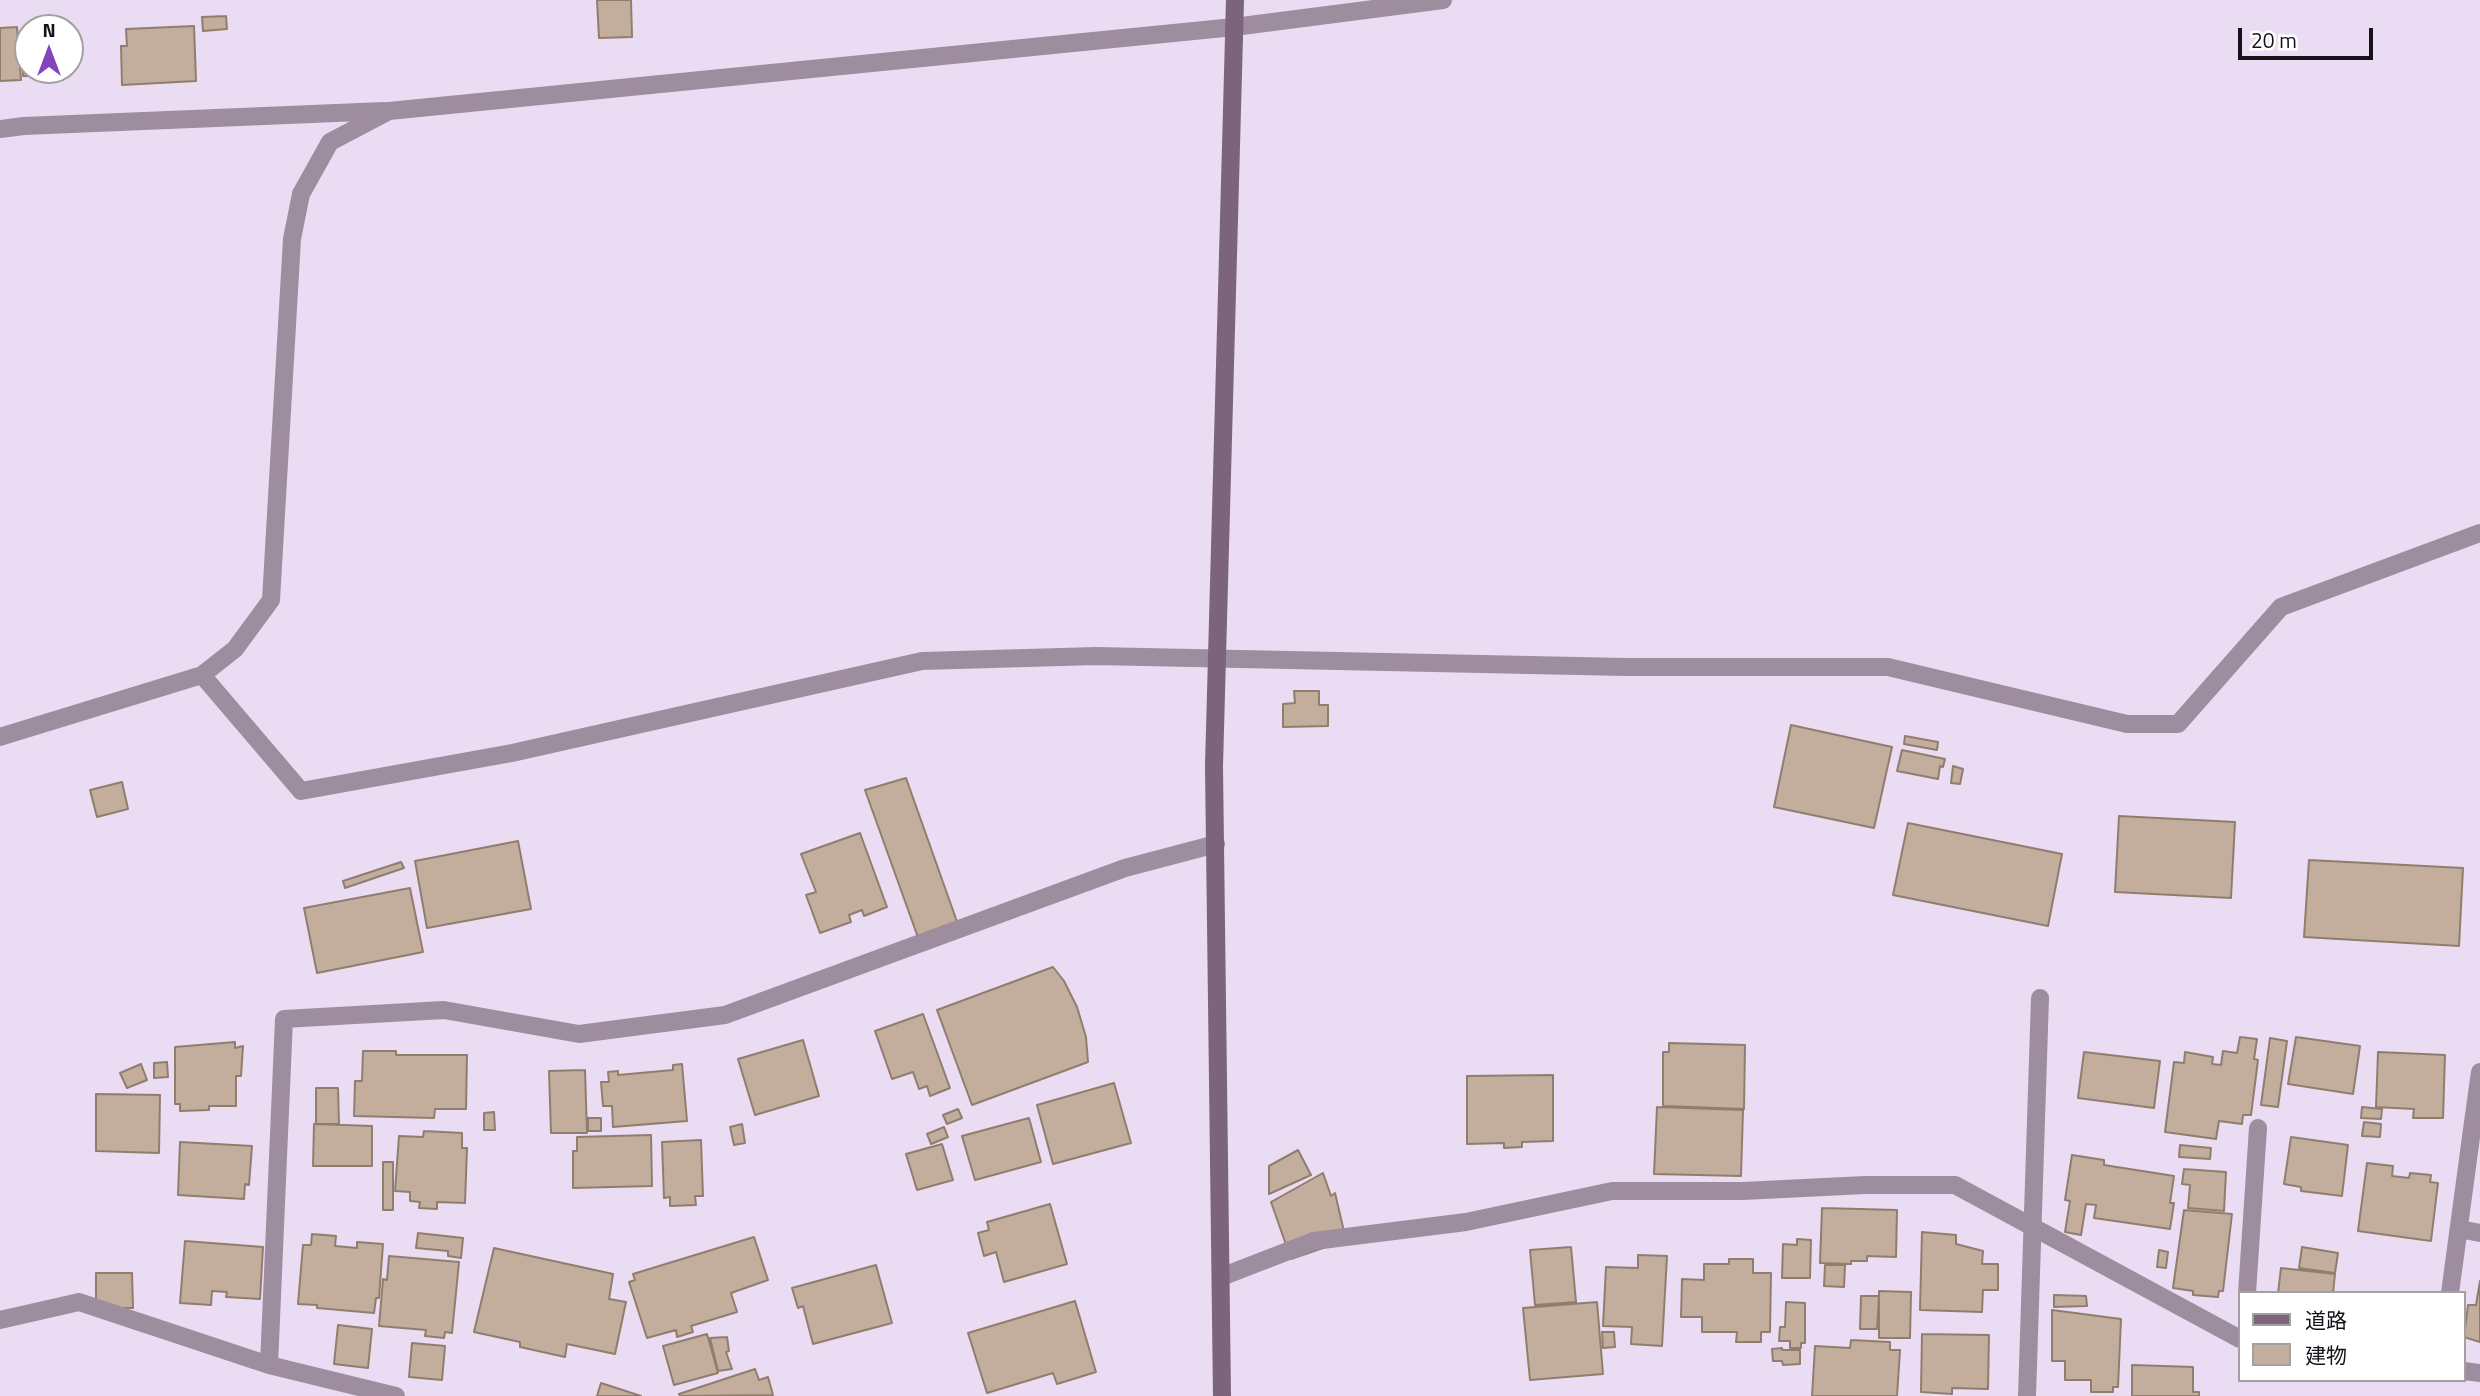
<!DOCTYPE html>
<meta charset="utf-8">
<style>
body{margin:0}
#map{position:relative;width:2480px;height:1396px;overflow:hidden;background:#eadcf3;font-family:"Titillium Web","Noto Sans JP",sans-serif}
canvas{display:block}
.legend{position:absolute;left:2238px;top:1291px;width:228px;height:91px;box-sizing:border-box;background:#fff;border:2px solid #a2a0a3;margin:0;padding:9px 12px;list-style:none;font-size:21px;color:#161219}
.legend li{display:flex;align-items:center;gap:14px;height:35px}
.legend b{width:35px;border:2px solid #a2a0a3}
.north{position:absolute;left:14px;top:14px;width:70px;height:70px;box-sizing:border-box;background:#fff;border:2px solid #a2a0a3;border-radius:50%;rotate:0deg;font-size:19px;font-weight:700;line-height:28px;text-align:center;color:#161219}
.north::after{content:'';display:block;margin:auto;width:24px;height:32px;background:#8445ba;clip-path:polygon(50% 0,100% 100%,50% 72%,0 100%)}
.scale{position:absolute;left:2238px;top:28px;width:135px;height:32px;box-sizing:border-box;border:4px solid #161219;border-top:0;padding-left:9px;font-size:21px;line-height:24px;white-space:nowrap;color:#161219;-webkit-text-stroke:5px #fff;paint-order:stroke}
</style>
<div id="map">
<canvas width="2480" height="1396"></canvas>
<ul class="legend">
<li><b style="height:9px;background:#7b647c"></b>道路</li>
<li><b style="height:19px;background:#c3ae9d"></b>建物</li>
</ul>
<div class="north">N</div>
<div class="scale">20 m</div>
</div>
<script>
const context = document.querySelector('canvas').getContext('2d');
context.lineJoin = 'round';
function fill(path, color) {
  context.fillStyle = color;
  context.fill(path, 'evenodd');
}
function shape(rows) {
  const path = new Path2D();
  for (const r of rows) {
    path.moveTo(r[0], r[1]);
    for (let i = 2; i < r.length; i += 2) path.lineTo(r[i], r[i + 1]);
  }
  return path;
}
function trace(path, color, width, dash) {
  context.strokeStyle = color;
  context.lineWidth = width;
  context.lineCap = dash ? 'butt' : 'round';
  context.setLineDash(dash || []);
  context.stroke(path);
}
const building = shape([
 [597,0,631,0,632,37,599,38,597,0],
 [226,16,227,29,203,31,202,17,226,16],
 [194,26,196,81,122,85,121,46,127,46,126,29,194,26],
 [17,27,21,80,0,81,0,28,17,27],
 [22,40,28,40,28,70,56,70,56,76,23,76,22,40],
 [1294,691,1319,691,1319,705,1328,705,1328,726,1283,727,1283,704,1295,703,1294,691],
 [1791,725,1892,747,1874,828,1774,807,1791,725],
 [1905,736,1938,742,1937,750,1904,744,1905,736],
 [1902,750,1945,759,1943,767,1940,766,1938,779,1897,771,1902,750],
 [1953,766,1963,769,1960,784,1951,783,1953,766],
 [906,778,961,933,920,943,865,790,906,778],
 [122,782,128,809,97,817,90,790,122,782],
 [2119,816,2235,822,2231,898,2115,892,2119,816],
 [1908,823,2062,854,2048,926,1893,895,1908,823],
 [860,833,887,907,864,916,862,910,849,915,851,922,820,933,806,895,816,892,801,854,860,833],
 [518,841,531,909,427,928,415,861,518,841],
 [2309,860,2463,868,2459,946,2304,937,2309,860],
 [401,862,404,868,345,888,343,881,401,862],
 [410,888,423,952,317,973,304,908,410,888],
 [1053,967,1064,981,1077,1007,1086,1037,1088,1062,972,1105,937,1010,1053,967],
 [923,1014,950,1088,930,1096,927,1086,919,1089,913,1072,892,1079,875,1031,923,1014],
 [2240,1037,2257,1039,2254,1059,2258,1060,2251,1115,2243,1115,2242,1124,2219,1121,2216,1139,2165,1132,2174,1062,2184,1063,2185,1052,2213,1057,2212,1064,2221,1065,2223,1051,2237,1053,2240,1037],
 [2296,1037,2360,1046,2353,1094,2288,1084,2296,1037],
 [2270,1038,2287,1041,2278,1107,2261,1105,2270,1038],
 [803,1040,819,1096,755,1115,738,1059,803,1040],
 [235,1042,235,1048,243,1046,241,1076,236,1076,236,1106,209,1106,209,1110,180,1111,180,1104,175,1104,175,1047,235,1042],
 [1669,1043,1745,1045,1744,1109,1663,1106,1663,1052,1669,1052,1669,1043],
 [363,1051,396,1051,396,1055,467,1055,466,1109,435,1109,434,1118,354,1116,355,1081,362,1081,363,1051],
 [2084,1052,2160,1061,2154,1108,2078,1098,2084,1052],
 [2378,1052,2445,1055,2443,1118,2413,1118,2414,1109,2376,1107,2378,1052],
 [167,1062,168,1077,154,1078,154,1063,167,1062],
 [141,1064,147,1080,127,1088,120,1073,141,1064],
 [682,1064,687,1121,613,1127,612,1106,603,1106,601,1082,609,1082,608,1072,618,1071,618,1075,673,1070,673,1065,682,1064],
 [585,1070,587,1133,551,1133,549,1071,585,1070],
 [1553,1075,1553,1141,1522,1142,1522,1147,1504,1148,1504,1143,1467,1144,1467,1076,1553,1075],
 [1114,1083,1131,1143,1053,1164,1037,1105,1114,1083],
 [316,1088,338,1088,339,1124,316,1124,316,1088],
 [96,1094,160,1095,159,1153,96,1151,96,1094],
 [1657,1107,1743,1110,1741,1176,1654,1174,1657,1107],
 [2362,1107,2382,1109,2381,1119,2361,1118,2362,1107],
 [958,1109,962,1118,947,1124,943,1115,958,1109],
 [494,1112,495,1130,484,1130,484,1113,494,1112],
 [588,1118,601,1118,601,1131,588,1131,588,1118],
 [1029,1118,1041,1162,975,1180,962,1136,1029,1118],
 [2364,1122,2381,1124,2380,1137,2362,1136,2364,1122],
 [314,1124,372,1126,372,1166,313,1166,314,1124],
 [742,1124,745,1143,734,1145,730,1127,742,1124],
 [944,1127,948,1137,931,1144,927,1134,944,1127],
 [424,1131,462,1133,462,1148,467,1148,465,1203,437,1202,437,1209,419,1208,420,1202,410,1201,410,1192,395,1191,399,1136,423,1137,424,1131],
 [651,1135,652,1186,573,1188,573,1151,577,1151,577,1137,651,1135],
 [2291,1137,2348,1145,2342,1196,2301,1191,2301,1187,2284,1184,2291,1137],
 [701,1140,703,1196,695,1196,696,1205,670,1206,670,1197,664,1198,662,1142,701,1140],
 [180,1142,252,1146,249,1185,245,1184,244,1199,178,1195,180,1142],
 [942,1144,953,1180,917,1190,906,1154,942,1144],
 [2180,1145,2211,1148,2210,1159,2179,1157,2180,1145],
 [1298,1150,1311,1175,1269,1194,1269,1166,1298,1150],
 [2072,1155,2104,1160,2104,1165,2174,1176,2170,1203,2174,1203,2170,1229,2094,1218,2096,1205,2086,1204,2081,1235,2065,1232,2070,1201,2065,1200,2072,1155],
 [383,1162,393,1162,393,1210,383,1210,383,1162],
 [2367,1163,2393,1166,2392,1176,2409,1178,2410,1173,2431,1175,2430,1182,2438,1183,2431,1241,2358,1231,2367,1163],
 [2184,1169,2226,1172,2224,1211,2188,1208,2190,1185,2182,1184,2184,1169],
 [1323,1173,1331,1196,1335,1193,1346,1240,1291,1259,1271,1202,1323,1173],
 [1050,1204,1067,1264,1004,1282,996,1252,984,1256,978,1233,989,1230,987,1222,1050,1204],
 [1822,1208,1897,1210,1896,1257,1867,1256,1867,1261,1851,1261,1851,1264,1820,1263,1822,1208],
 [2184,1210,2232,1214,2223,1291,2219,1291,2218,1297,2193,1295,2193,1291,2173,1288,2184,1210],
 [1922,1232,1956,1235,1956,1244,1983,1251,1982,1264,1998,1264,1998,1290,1983,1290,1982,1312,1920,1310,1922,1232],
 [418,1233,463,1238,461,1258,448,1256,448,1251,416,1248,418,1233],
 [312,1234,336,1236,335,1246,357,1248,357,1242,383,1244,379,1298,376,1298,374,1313,317,1308,317,1305,298,1304,303,1245,311,1245,312,1234],
 [754,1237,768,1280,731,1293,737,1312,691,1326,693,1332,677,1337,676,1330,647,1338,629,1282,635,1280,633,1274,754,1237],
 [1797,1239,1811,1240,1810,1278,1782,1278,1783,1244,1797,1245,1797,1239],
 [185,1241,263,1247,260,1299,226,1297,227,1292,212,1291,211,1305,180,1303,185,1241],
 [1571,1247,1576,1302,1535,1305,1530,1250,1571,1247],
 [2302,1247,2338,1253,2335,1273,2299,1268,2302,1247],
 [494,1248,613,1274,609,1299,626,1302,615,1354,567,1344,565,1357,520,1347,520,1342,474,1332,494,1248],
 [2159,1250,2168,1252,2166,1268,2157,1267,2159,1250],
 [1638,1255,1667,1256,1662,1346,1631,1344,1632,1327,1603,1326,1606,1267,1638,1268,1638,1255],
 [389,1256,459,1262,452,1333,445,1332,444,1338,425,1336,426,1330,379,1326,383,1279,387,1280,389,1256],
 [1729,1259,1753,1259,1753,1273,1771,1273,1770,1332,1761,1332,1761,1342,1736,1342,1737,1332,1702,1332,1702,1317,1681,1317,1682,1279,1704,1280,1704,1264,1729,1264,1729,1259],
 [876,1265,892,1323,813,1344,803,1306,798,1308,792,1288,876,1265],
 [1825,1265,1845,1265,1844,1287,1824,1286,1825,1265],
 [2281,1268,2335,1274,2333,1293,2278,1293,2281,1268],
 [96,1273,132,1273,133,1308,96,1308,96,1273],
 [2480,1281,2480,1342,2464,1337,2468,1305,2476,1305,2480,1281],
 [1879,1291,1911,1292,1910,1338,1879,1338,1879,1291],
 [2054,1295,2086,1296,2087,1306,2054,1307,2054,1295],
 [1861,1296,1879,1296,1877,1329,1860,1329,1861,1296],
 [1075,1301,1096,1372,1057,1384,1053,1373,987,1393,968,1333,1075,1301],
 [1597,1302,1603,1374,1530,1380,1523,1308,1597,1302],
 [1786,1302,1805,1303,1805,1343,1801,1343,1801,1348,1790,1348,1790,1341,1779,1341,1780,1327,1785,1327,1786,1302],
 [2052,1310,2121,1319,2118,1387,2113,1387,2113,1392,2091,1392,2091,1380,2065,1380,2065,1361,2052,1361,2052,1310],
 [338,1325,372,1329,368,1368,334,1364,338,1325],
 [1602,1332,1614,1332,1615,1347,1603,1348,1602,1332],
 [707,1334,718,1373,674,1385,663,1346,707,1334],
 [1922,1334,1989,1335,1988,1389,1952,1388,1952,1394,1921,1392,1922,1334],
 [727,1337,729,1351,726,1352,732,1369,718,1371,710,1338,727,1337],
 [1851,1340,1890,1342,1890,1350,1900,1350,1897,1396,1812,1396,1815,1346,1850,1348,1851,1340],
 [412,1343,445,1346,442,1380,409,1377,412,1343],
 [1782,1348,1782,1350,1800,1350,1800,1364,1783,1365,1782,1361,1773,1361,1772,1349,1782,1348],
 [2132,1365,2193,1367,2193,1392,2199,1392,2199,1396,2132,1396,2132,1365],
 [755,1369,759,1380,768,1377,773,1395,680,1396,679,1394,755,1369],
 [601,1383,641,1396,597,1396,601,1383]
]);
const street = shape([
 [0,129,24,126,384,111],
 [202,675,301,791,512,753,922,661,1096,656,1626,667,1888,667,2127,724,2178,724,2281,607,2480,533],
 [0,737,202,675,235,649,271,600,292,239,301,194,330,142,389,111,1234,27,1443,0],
 [2480,1072,2474,1115,2480,1116],
 [2459,1229,2480,1233],
 [1221,1277,1314,1241,1466,1222,1612,1191,1743,1191,1865,1185,1955,1185,2240,1339],
 [2247,1293,2258,1128],
 [2450,1293,2474,1115],
 [0,1320,79,1302,269,1365,396,1396],
 [269,1365,284,1019,444,1010,579,1034,725,1015,1125,868,1216,844],
 [2464,1371,2480,1373],
 [2027,1396,2040,998]
]);
const secondary = shape([
 [1222,1396,1214,766,1235,0]
]);
fill(building, '#c3ae9d');
trace(building, '#917d6e', 2);
trace(street, '#9d8d9e', 18);
trace(secondary, '#7b647c', 18);
</script>
